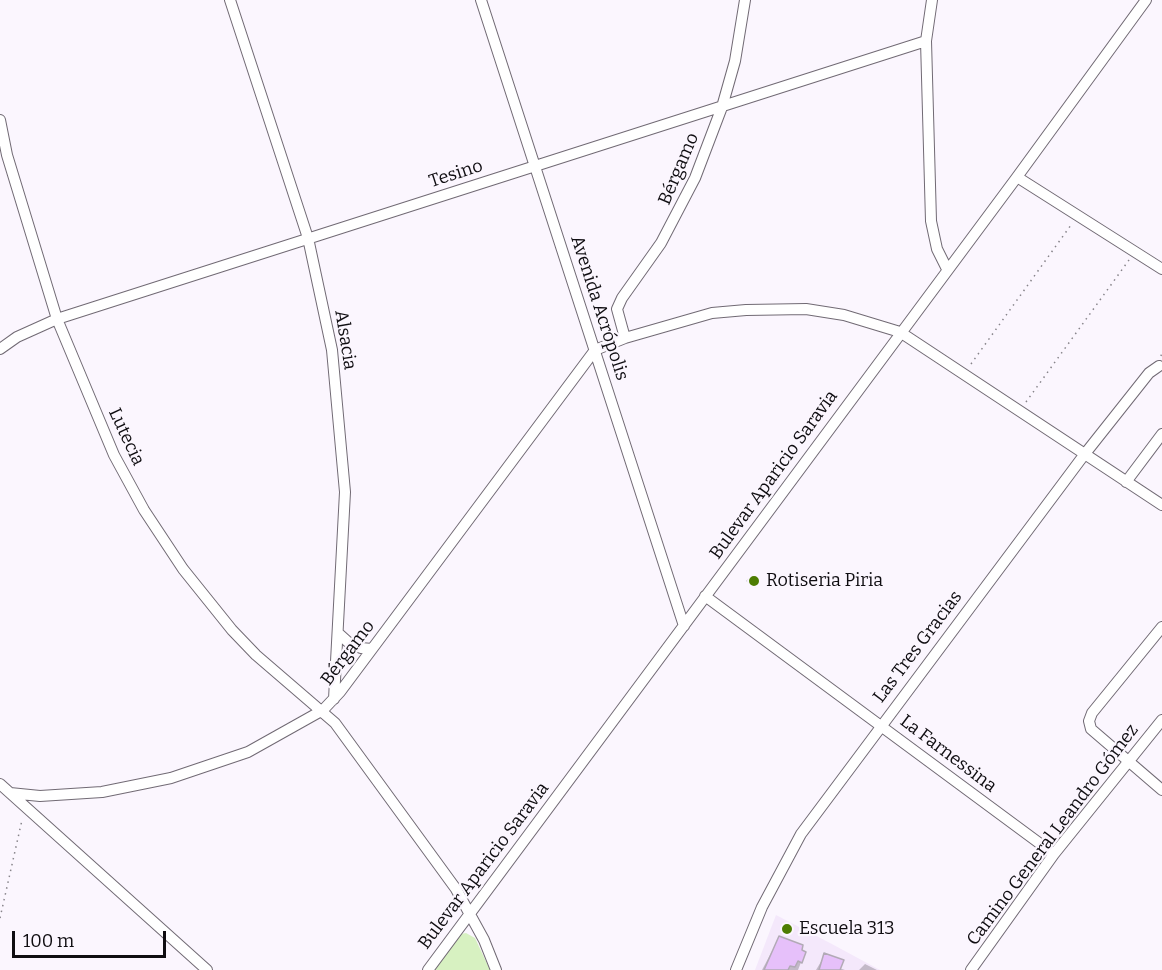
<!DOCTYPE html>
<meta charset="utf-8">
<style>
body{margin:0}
#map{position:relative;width:1162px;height:970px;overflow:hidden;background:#fbf6fe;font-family:Bitter,serif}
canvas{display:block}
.scale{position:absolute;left:12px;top:931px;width:154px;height:27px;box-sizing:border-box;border:3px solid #0f0d11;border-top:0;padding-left:8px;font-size:18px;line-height:21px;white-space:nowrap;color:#0f0d11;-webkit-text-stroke:4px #fbf6fe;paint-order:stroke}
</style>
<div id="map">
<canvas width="1162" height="970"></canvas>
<div class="scale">100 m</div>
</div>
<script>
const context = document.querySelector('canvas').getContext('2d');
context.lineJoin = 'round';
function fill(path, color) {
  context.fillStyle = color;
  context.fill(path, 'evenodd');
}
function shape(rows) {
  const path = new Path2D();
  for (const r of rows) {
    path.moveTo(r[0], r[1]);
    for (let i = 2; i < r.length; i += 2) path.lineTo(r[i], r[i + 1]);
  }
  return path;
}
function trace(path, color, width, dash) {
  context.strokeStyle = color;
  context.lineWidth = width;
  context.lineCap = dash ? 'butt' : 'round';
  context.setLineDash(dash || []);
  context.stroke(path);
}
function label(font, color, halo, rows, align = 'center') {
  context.font = font + ' Bitter,serif';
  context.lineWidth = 4.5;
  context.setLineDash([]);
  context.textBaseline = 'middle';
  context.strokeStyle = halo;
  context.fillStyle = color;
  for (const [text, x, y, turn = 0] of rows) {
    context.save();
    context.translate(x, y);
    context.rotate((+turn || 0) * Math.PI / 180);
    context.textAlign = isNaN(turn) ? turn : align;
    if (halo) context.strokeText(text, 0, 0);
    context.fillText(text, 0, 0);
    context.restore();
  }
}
const built = shape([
 [776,915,830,943,880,970,755,970]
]);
const green = shape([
 [466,933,475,938,490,970,433,970,461,934]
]);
const shadow = shape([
 [751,575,760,582,755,588,746,581],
 [779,938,805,952,798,970,762,970],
 [825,955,839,968,845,970,816,970],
 [865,964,877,970,859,970]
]);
const building = shape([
 [779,936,803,945,802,950,806,952,802,963,798,961,795,967,790,966,788,970,764,970,779,936],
 [824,953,844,960,840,970,819,970,824,953]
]);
const path = shape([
 [1161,356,1162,351],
 [971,364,1071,225],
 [1026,402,1129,260],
 [0,918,22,820]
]);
const minor = shape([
 [230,0,308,238,332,350,345,492,334,699],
 [481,0,684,626],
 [932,0,926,41,931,221,937,249,947,269],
 [0,120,7,155,57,319,114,455,144,510,183,569,232,630,256,655,335,723,456,889,484,940,496,970],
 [1017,177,1162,269],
 [625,338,617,309,622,298,661,243,695,178,722,107,735,61,745,0],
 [0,349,17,337,57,319,926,41],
 [1126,482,1162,434],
 [705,596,1054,854],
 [1162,627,1092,713,1089,721,1091,729,1162,790],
 [338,633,348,642,361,648,372,649],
 [0,784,207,970],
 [10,793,40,796,102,792,171,778,248,752,323,710,340,692,595,350,625,338,712,313,746,310,806,309,844,315,900,332,1162,505],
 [428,970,1017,177,1146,0],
 [736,970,762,907,801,834,1084,455,1149,373,1159,366],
 [971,970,1054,854,1162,720]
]);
const markers = [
 [754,581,6,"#4d7c02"],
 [787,929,6,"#4d7c02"]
];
const streetNames = [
 ["Bérgamo",679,169,-67],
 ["Tesino",456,174,-18],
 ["Avenida Acrópolis",599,308,72],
 ["Alsacia",345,340,81],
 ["Lutecia",126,437,65],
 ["Bulevar Aparicio Saravia",774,475,-54],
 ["Las Tres Gracias",918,647,-53],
 ["Bérgamo",348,653,-53],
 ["La Farnessina",948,754,37],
 ["Camino General Leandro Gómez",1053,835,-53],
 ["Bulevar Aparicio Saravia",484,866,-53]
];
const poiNames = [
 ["Rotiseria Piria",766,581],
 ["Escuela 313",799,929]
];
fill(built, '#f4e8fb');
fill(green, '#d7f1c1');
fill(shadow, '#0003');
fill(building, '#e6c0fa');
trace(building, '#b2aab6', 1.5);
trace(minor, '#716a74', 12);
trace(path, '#87848a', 1.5, [1.5, 4.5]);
trace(minor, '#fff', 10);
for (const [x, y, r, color] of markers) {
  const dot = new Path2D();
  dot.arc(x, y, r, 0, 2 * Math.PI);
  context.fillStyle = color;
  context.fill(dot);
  trace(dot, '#fbf6fe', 2);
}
label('18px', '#0f0d11', '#fbf6fe', streetNames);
label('18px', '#0f0d11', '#fbf6fe', poiNames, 'left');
</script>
